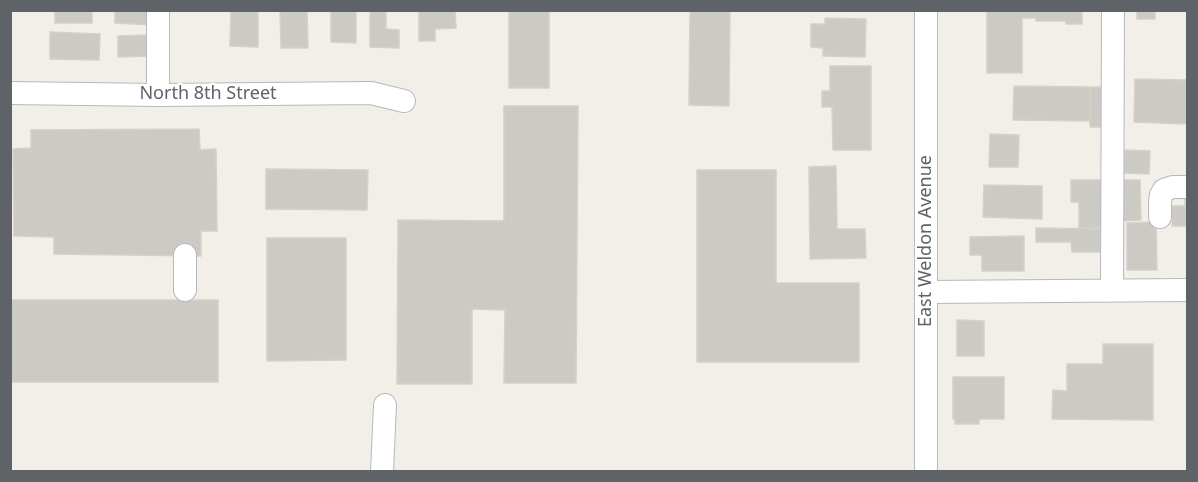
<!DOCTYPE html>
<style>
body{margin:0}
#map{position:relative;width:1198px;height:482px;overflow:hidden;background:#f1efe8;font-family:"Noto Sans",sans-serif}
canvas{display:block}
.frame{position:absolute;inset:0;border:12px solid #5f6368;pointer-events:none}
</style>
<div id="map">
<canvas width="1198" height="482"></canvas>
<div class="frame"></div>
</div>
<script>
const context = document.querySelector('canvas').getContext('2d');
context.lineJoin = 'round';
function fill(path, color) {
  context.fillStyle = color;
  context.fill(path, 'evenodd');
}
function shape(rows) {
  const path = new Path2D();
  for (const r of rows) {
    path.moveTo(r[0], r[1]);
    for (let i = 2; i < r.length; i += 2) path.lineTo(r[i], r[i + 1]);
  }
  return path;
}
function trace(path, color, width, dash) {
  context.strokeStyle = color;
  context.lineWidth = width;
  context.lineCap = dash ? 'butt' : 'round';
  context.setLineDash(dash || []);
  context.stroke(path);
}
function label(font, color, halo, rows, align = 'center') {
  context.font = font + ' "Noto Sans",sans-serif';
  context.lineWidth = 4.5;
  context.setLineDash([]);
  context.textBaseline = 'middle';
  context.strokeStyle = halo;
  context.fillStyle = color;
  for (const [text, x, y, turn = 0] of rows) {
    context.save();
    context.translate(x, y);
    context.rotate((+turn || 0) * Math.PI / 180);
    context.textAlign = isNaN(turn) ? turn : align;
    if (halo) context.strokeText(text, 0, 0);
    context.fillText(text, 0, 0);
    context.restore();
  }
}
const building = shape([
 [55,10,92,10,92,23,55,23,55,10],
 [115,10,154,10,153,25,115,23,115,10],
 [231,10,258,10,258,47,230,46,231,10],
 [280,10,307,10,308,48,281,48,280,10],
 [331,10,356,10,356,43,331,42,331,10],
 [370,10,386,10,386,29,399,30,399,48,370,47,370,10],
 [419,10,455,10,456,28,435,29,435,41,419,41,419,10],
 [509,10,549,10,549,88,509,88,509,10],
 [690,10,730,10,729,106,689,105,690,10],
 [987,10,1082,10,1082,24,1066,24,1066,21,1036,21,1036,18,1022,18,1022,73,987,73,987,10],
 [1137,10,1155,10,1155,19,1137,19,1137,10],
 [825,18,866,19,865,57,823,56,823,48,811,47,811,24,825,24,825,18],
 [50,32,100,34,99,60,50,59,50,32],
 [150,35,150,56,118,57,118,36,150,35],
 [830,66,871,66,871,150,833,150,832,107,822,107,822,91,830,91,830,66],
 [1135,79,1188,80,1188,124,1134,122,1135,79],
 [1014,86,1090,87,1090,121,1013,120,1014,86],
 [1090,87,1103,87,1103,127,1090,127,1090,87],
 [504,106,578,106,576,383,504,383,505,310,472,309,472,384,397,384,398,220,504,221,504,106],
 [199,129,200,150,216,149,217,231,201,231,201,256,54,254,54,237,14,236,13,149,31,148,31,130,199,129],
 [990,134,1019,135,1018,167,989,167,990,134],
 [1125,150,1150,151,1149,174,1124,173,1125,150],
 [836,166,837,229,865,229,866,258,810,259,809,167,836,166],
 [266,169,368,170,367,210,266,209,266,169],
 [697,170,776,170,776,283,859,283,859,362,697,362,697,170],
 [1071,180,1105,180,1105,228,1079,228,1079,202,1071,202,1071,180],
 [1122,180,1140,180,1141,220,1123,221,1122,180],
 [984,185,1042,186,1042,219,983,217,984,185],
 [1185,192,1188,192,1188,226,1172,226,1172,206,1185,206,1185,192],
 [1156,222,1157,270,1127,270,1127,223,1156,222],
 [1036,228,1100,229,1101,252,1072,252,1071,242,1036,242,1036,228],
 [1024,236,1024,271,982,271,982,255,970,255,970,237,1024,236],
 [267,238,346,238,346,360,267,361,267,238],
 [10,300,218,300,218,382,10,382,10,300],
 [957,320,984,321,984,356,957,356,957,320],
 [1103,344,1153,344,1153,420,1052,419,1053,390,1067,391,1067,364,1103,364,1103,344],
 [953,377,1004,377,1004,419,979,419,979,424,955,424,955,419,953,419,953,377]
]);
const minor = shape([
 [158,10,158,95],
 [926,10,926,472],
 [10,93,158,95,371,93,404,101],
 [1160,217,1160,202,1161,195,1164,190,1173,187,1188,187],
 [185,290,185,255],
 [1112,291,1113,10],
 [926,292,1188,290],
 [382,472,385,405]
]);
const streetNames = [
 ["North 8th Street",208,94],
 ["East Weldon Avenue",926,241,-90]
];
fill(building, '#cccac5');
trace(building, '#d6d1c6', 1.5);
trace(minor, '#b5b8bc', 24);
trace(minor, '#fff', 22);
label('18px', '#5f6368', '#fff', streetNames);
</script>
